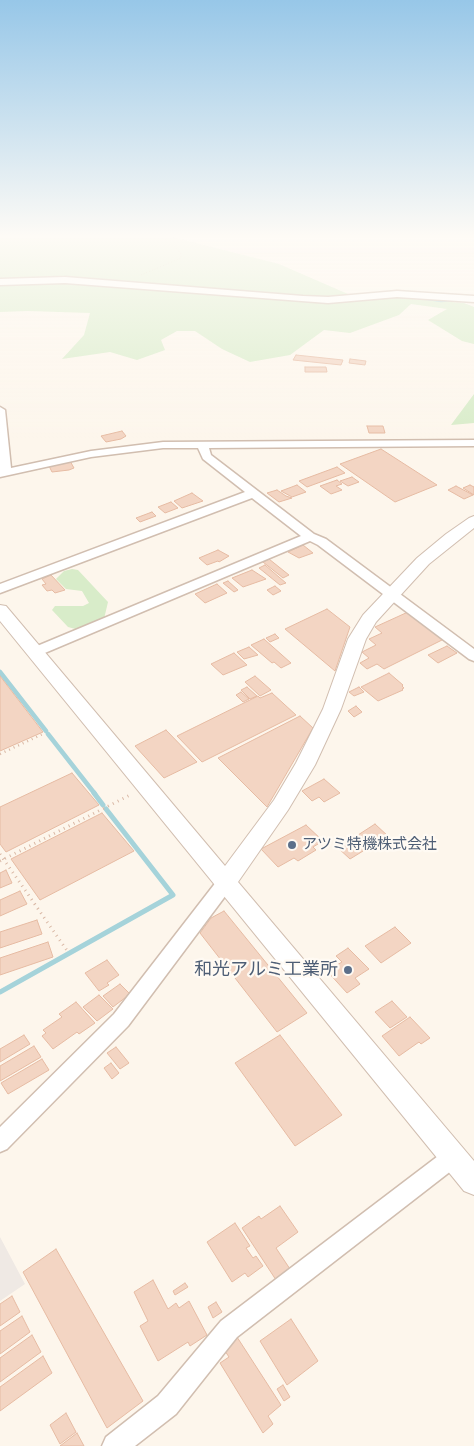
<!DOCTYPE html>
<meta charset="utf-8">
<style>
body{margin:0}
canvas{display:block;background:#fdf6ec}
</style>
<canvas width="474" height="1446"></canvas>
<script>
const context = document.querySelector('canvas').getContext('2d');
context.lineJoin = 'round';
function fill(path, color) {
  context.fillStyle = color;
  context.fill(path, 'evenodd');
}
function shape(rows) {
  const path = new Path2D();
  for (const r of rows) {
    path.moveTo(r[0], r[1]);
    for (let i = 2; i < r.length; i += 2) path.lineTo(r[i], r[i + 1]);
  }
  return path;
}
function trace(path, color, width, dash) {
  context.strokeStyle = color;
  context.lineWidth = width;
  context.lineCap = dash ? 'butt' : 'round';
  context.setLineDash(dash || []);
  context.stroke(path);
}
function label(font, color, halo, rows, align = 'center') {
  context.font = font + ' "PT Sans Narrow","Noto Sans JP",sans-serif';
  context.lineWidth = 4.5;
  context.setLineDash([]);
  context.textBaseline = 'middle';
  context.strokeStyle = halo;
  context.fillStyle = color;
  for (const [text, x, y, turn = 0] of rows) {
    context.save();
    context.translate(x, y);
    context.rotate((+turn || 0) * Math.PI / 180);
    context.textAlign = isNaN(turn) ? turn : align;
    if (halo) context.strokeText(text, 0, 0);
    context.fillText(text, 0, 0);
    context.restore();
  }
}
const industrial = shape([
 [0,1237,25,1284,0,1301]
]);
const green = shape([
 [0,236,168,236,279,264,348,294,464,303,474,307,474,344,462,341,428,320,447,309,411,304,399,315,350,333,324,330,290,355,250,362,222,349,195,331,177,331,161,340,165,350,137,360,110,352,62,359,84,335,90,313,28,311,0,312],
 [474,394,474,423,451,425],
 [72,569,78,570,108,602,104,619,79,630,68,627,52,610,55,606,83,606,89,603,82,591,66,589,56,579,64,571]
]);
const streamFar2 = shape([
 [266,298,308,301],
 [421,298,441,301,455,300]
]);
const streamFar1 = shape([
 [0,672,46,731],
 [48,734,95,794]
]);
const stream = shape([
 [94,793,103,805],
 [0,992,173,895,106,809]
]);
const building = shape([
 [296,355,343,360,341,365,293,360,296,355],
 [350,359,366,361,365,365,349,363,350,359],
 [305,367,326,367,327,372,305,372,305,367],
 [367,426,383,426,385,433,369,433,367,426],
 [122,431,126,436,121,439,106,442,101,436,122,431],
 [381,449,437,485,395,502,340,464,381,449],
 [70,461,74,468,69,470,52,472,49,466,70,461],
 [337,467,345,473,307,487,299,481,337,467],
 [352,477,359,482,348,486,340,481,352,477],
 [337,480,342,484,336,486,342,490,331,494,320,486,337,480],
 [297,485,306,492,292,497,281,491,297,485],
 [470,485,474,487,474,495,463,488,470,485],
 [456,486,473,495,464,499,448,490,456,486],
 [277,490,286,496,292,498,279,502,267,493,277,490],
 [192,493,203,501,182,508,174,501,192,493],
 [171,502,178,508,165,513,158,507,171,502],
 [152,512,156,516,140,522,136,518,152,512],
 [303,545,313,553,299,558,288,552,303,545],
 [218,550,229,556,219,562,218,561,207,565,199,558,218,550],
 [269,559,289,575,283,578,263,562,269,559],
 [265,565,286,583,280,585,259,568,265,565],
 [252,570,266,579,243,587,232,578,252,570],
 [51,575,65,590,55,593,52,590,47,591,42,585,46,584,42,579,51,575],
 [228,581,238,590,234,592,223,583,228,581],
 [217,584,227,593,205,603,195,594,217,584],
 [275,586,281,591,273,595,267,590,275,586],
 [327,609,350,627,335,671,285,629,327,609],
 [408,612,444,639,384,669,377,664,367,669,360,663,369,658,362,652,376,645,369,639,382,633,375,627,408,612],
 [275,634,279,638,270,642,266,638,275,634],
 [264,639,291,663,281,668,274,662,272,663,251,645,264,639],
 [447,646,457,653,438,663,428,655,447,646],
 [249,647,258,655,244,659,237,652,249,647],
 [234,653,247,665,223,675,211,664,234,653],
 [389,673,403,685,402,686,404,688,402,689,403,690,378,701,361,687,389,673],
 [0,676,43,732,0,751,0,676],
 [255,676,271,690,260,696,245,682,255,676],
 [247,687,257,696,250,699,241,690,247,687],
 [359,687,364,692,354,696,349,692,359,687],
 [241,692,249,699,243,702,236,695,241,692],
 [272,693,296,715,202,762,177,736,258,696,260,698,272,693],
 [356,706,362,712,354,717,348,711,356,706],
 [300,716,313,728,267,807,218,758,300,716],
 [166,730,197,762,164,778,135,746,166,730],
 [72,773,99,805,6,852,0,844,0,807,72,773],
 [324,779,340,793,324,802,319,797,312,801,302,791,324,779],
 [102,813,134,851,40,900,11,859,102,813],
 [375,824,389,837,371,847,358,835,375,824],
 [306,825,323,841,313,847,316,850,298,861,294,858,278,867,261,849,306,825],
 [356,836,368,848,350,859,337,847,356,836],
 [6,870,12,883,0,888,0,873,6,870],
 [20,891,27,904,0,916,0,900,20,891],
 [224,911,307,1013,277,1032,200,933,211,918,224,911],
 [37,920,42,934,0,948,0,932,37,920],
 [395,927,411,943,381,963,365,946,395,927],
 [48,942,53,957,0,975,0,958,48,942],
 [348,948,369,969,355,978,360,984,347,993,327,971,342,962,336,956,348,948],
 [107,960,119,975,107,983,109,985,99,991,85,973,107,960],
 [120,984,130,994,113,1007,103,996,120,984],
 [99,995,113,1009,97,1021,83,1007,99,995],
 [392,1001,407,1017,390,1028,375,1012,392,1001],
 [76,1002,95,1023,79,1034,77,1032,53,1049,42,1036,46,1033,43,1030,62,1017,59,1014,76,1002],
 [410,1017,430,1038,421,1044,419,1042,399,1056,382,1036,410,1017],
 [24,1035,30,1044,0,1062,0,1049,24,1035],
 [280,1035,342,1115,295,1146,235,1063,280,1035],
 [34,1046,41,1057,0,1081,0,1066,34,1046],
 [116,1047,129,1063,120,1069,107,1053,116,1047],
 [42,1059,49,1070,8,1094,1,1083,42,1059],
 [111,1063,119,1073,112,1079,104,1068,111,1063],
 [280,1206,298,1232,276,1248,290,1269,276,1280,242,1228,259,1216,261,1219,280,1206],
 [235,1223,250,1246,246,1248,253,1258,256,1256,263,1266,248,1277,245,1273,232,1282,207,1242,235,1223],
 [56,1249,143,1401,107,1428,23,1272,56,1249],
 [153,1280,168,1309,176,1303,179,1308,189,1301,207,1335,190,1346,188,1342,158,1361,140,1326,148,1321,134,1292,153,1280],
 [185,1283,188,1287,175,1295,173,1291,185,1283],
 [12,1296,20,1312,0,1326,0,1304,12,1296],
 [216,1302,222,1312,213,1318,208,1307,216,1302],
 [22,1316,30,1332,0,1354,0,1331,22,1316],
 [291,1319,318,1361,287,1385,260,1341,291,1319],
 [32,1335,41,1352,0,1382,0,1358,32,1335],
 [237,1337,281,1405,268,1416,273,1424,263,1433,220,1363,229,1357,223,1348,237,1337],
 [43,1356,52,1373,0,1411,0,1387,43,1356],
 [283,1385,290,1397,284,1401,277,1389,283,1385],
 [66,1413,76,1432,60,1444,50,1425,66,1413],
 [77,1433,84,1446,60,1446,77,1433]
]);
const pathFar2 = shape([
 [141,275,181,258,181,254,174,246,166,242,165,237,167,236]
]);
const pathFar1 = shape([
 [0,754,45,733]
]);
const path = shape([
 [0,854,68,952],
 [0,861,132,794]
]);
const minor = shape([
 [65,277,303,296,328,297,397,291,474,296,474,302,397,297,328,303,65,283,0,285,0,279,65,277],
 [0,407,5,410,11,468,91,451,163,442,474,440,474,446,209,448,211,455,314,534,326,539,474,649,474,661,469,659,318,545,310,541,40,655,30,655,28,652,30,649,301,536,252,498,0,593,0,584,245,492,203,459,198,448,163,448,91,457,0,477,0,407],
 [226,875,232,877,235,882,232,887,128,1026,7,1149,0,1152,0,1127,114,1014,220,877,226,875],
 [453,1147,460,1150,464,1157,460,1164,237,1337,176,1414,135,1446,102,1446,106,1437,158,1396,221,1321,446,1150,453,1147]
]);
const tertiary = shape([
 [474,516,474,528,429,564,376,622,366,639,341,709,315,765,288,810,238,882,474,1161,474,1195,464,1191,0,621,0,605,6,606,225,866,274,800,296,763,323,709,348,639,363,615,417,558,446,534,469,518,474,516]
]);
const markers = [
 [292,845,5,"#5c6f8a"],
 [348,970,5,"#5c6f8a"]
];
const serviceNames = [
 ["アツミ特機株式会社",302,845]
];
const nearServicenames = [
 ["和光アルミ工業所",338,970]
];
fill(industrial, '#efe9e4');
fill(green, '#d8ecc9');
trace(streamFar2, '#a5d3da', 2.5);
trace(streamFar1, '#a5d3da', 4.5);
trace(stream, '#a5d3da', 5);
fill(building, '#f3d5c3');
trace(building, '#e6bba3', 1);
trace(minor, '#d1beb0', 3);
trace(tertiary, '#d1beb0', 2);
trace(pathFar2, '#d9b8a5', 1, [0.5, 2.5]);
trace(pathFar1, '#d9b8a5', 2.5, [1, 4]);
trace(path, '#d9b8a5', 3, [1, 4.5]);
fill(minor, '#fff');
fill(tertiary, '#fff');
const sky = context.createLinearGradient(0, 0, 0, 438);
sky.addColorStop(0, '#97c7e8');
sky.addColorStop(0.54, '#fefbf6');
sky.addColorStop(1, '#fefbf600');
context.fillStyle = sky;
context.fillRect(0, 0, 474, 438);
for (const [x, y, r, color] of markers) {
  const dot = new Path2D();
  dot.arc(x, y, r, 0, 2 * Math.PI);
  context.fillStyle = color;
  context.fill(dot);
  trace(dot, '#fffaf3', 2);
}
label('15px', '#4e5e75', '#fffaf3', serviceNames, 'left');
label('18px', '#4e5e75', '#fffaf3', nearServicenames, 'right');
</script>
